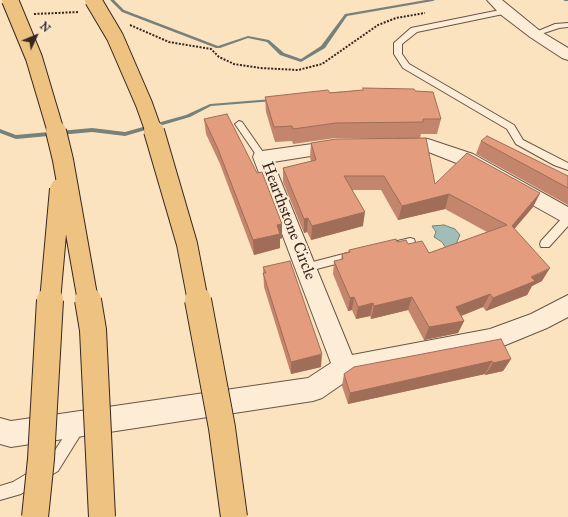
<!DOCTYPE html>
<style>
body{margin:0}
#map{position:relative;width:568px;height:517px;overflow:hidden;background:#fce3c0;font-family:"IM FELL Great Primer",serif}
canvas{display:block}
.north{position:absolute;left:16px;top:16px;width:40px;height:40px;-webkit-text-stroke:3px #fdedd6;paint-order:stroke;rotate:46deg;font-size:11px;font-weight:700;line-height:16px;text-align:center;color:#37261f}
.north::after{content:'';display:block;margin:auto;width:14px;height:18px;background:#37261f;clip-path:polygon(50% 0,100% 100%,50% 72%,0 100%)}
</style>
<div id="map">
<canvas width="568" height="517"></canvas>
<div class="north">N</div>
</div>
<script>
const context = document.querySelector('canvas').getContext('2d');
context.lineJoin = 'round';
function fill(path, color) {
  context.fillStyle = color;
  context.fill(path, 'evenodd');
}
function shape(rows) {
  const path = new Path2D();
  for (const r of rows) {
    path.moveTo(r[0], r[1]);
    for (let i = 2; i < r.length; i += 2) path.lineTo(r[i], r[i + 1]);
  }
  return path;
}
function trace(path, color, width, dash) {
  context.strokeStyle = color;
  context.lineWidth = width;
  context.lineCap = dash ? 'butt' : 'round';
  context.setLineDash(dash || []);
  context.stroke(path);
}
function label(font, color, halo, rows, align = 'center') {
  context.font = font + ' "IM FELL Great Primer",serif';
  context.lineWidth = 4;
  context.setLineDash([]);
  context.textBaseline = 'middle';
  context.strokeStyle = halo;
  context.fillStyle = color;
  for (const [text, x, y, turn = 0] of rows) {
    context.save();
    context.translate(x, y);
    context.rotate((+turn || 0) * Math.PI / 180);
    context.textAlign = isNaN(turn) ? turn : align;
    if (halo) context.strokeText(text, 0, 0);
    context.fillText(text, 0, 0);
    context.restore();
  }
}
const water = shape([
 [444,225,455,229,460,235,456,244,446,248,442,242,434,237,436,232,432,226,444,225]
]);
const stream = shape([
 [110,0,114,0,124,10,218,46,248,36,269,40,284,53,301,59,321,46,345,14,426,0,435,0,433,1,347,16,325,48,301,62,280,55,267,42,248,38,220,48,216,48,122,12,110,0],
 [563,0,568,0,568,1,565,1,563,0],
 [272,99,274,99,274,101,211,106,190,117,125,136,92,132,16,139,0,133,0,129,16,135,92,128,125,132,186,115,210,104,272,99]
]);
const path = shape([
 [34,14,79,12],
 [130,25,169,42,211,49,219,57,234,64,260,68,298,70,322,64,378,25,396,18,425,13]
]);
const service = shape([
 [505,9,508,9,508,13,417,32,402,44,402,54,409,64,514,125,523,140,568,163,568,170,554,165,516,144,507,129,403,68,394,54,394,43,411,28,505,9],
 [568,23,568,27,559,28,535,36,531,34,555,24,568,23],
 [239,121,242,122,265,155,267,157,265,159,259,159,235,124,239,121],
 [568,215,568,226,549,247,541,247,540,244,541,241,564,216,568,215],
 [410,238,414,239,415,242,414,245,393,250,388,246,389,243,410,238],
 [355,251,359,252,360,255,359,258,305,272,301,271,299,268,301,265,305,264,355,251],
 [79,419,84,421,86,426,58,471,21,494,0,500,0,486,13,482,48,461,74,421,79,419]
]);
const minor = shape([
 [397,139,428,139,473,154,568,207,568,224,561,221,459,164,426,151,397,151,390,149,388,145,390,141,397,139],
 [341,140,348,142,350,146,348,150,273,162,352,355,490,329,531,314,568,295,568,317,547,328,491,351,351,378,322,398,313,401,11,447,0,444,0,418,11,421,308,378,331,363,253,157,255,152,262,151,341,140]
]);
const tertiary = shape([
 [487,0,502,0,540,31,568,48,568,60,562,58,530,37,500,14,487,0]
]);
const motorwayBridgeFar2 = shape([
 [10,0,34,58,56,132],
 [93,0,115,37,144,104,154,132]
]);
const motorwayBridgeFar1 = shape([
 [56,131,63,160,88,301],
 [154,131,187,244,198,301],
 [50,301,60,189]
]);
const motorwayBridge = shape([
 [88,300,93,330,102,517],
 [198,300,222,428,234,517],
 [35,517,41,459,50,300]
]);
const wall = shape([
 [363,88,415,91,441,119,437,134,421,134,420,138,335,138,293,144,292,141,275,142,266,112,265,97,363,90],
 [204,119,282,238,280,239,280,248,254,255,220,164,206,134],
 [481,141,568,176,568,205,476,154],
 [311,143,435,184,540,193,533,207,514,229,542,281,532,286,527,295,486,311,483,307,461,316,464,321,458,333,424,340,408,310,371,319,370,316,356,319,352,310,348,311,333,274,334,261,341,260,342,254,348,253,349,250,397,242,408,244,429,253,487,232,445,209,398,220,381,190,352,190,363,226,311,240,307,232,304,233,283,182,283,168,311,161,310,157],
 [263,267,321,367,291,374,264,287],
 [511,359,503,371,485,375,485,374,348,404,342,386,344,374]
]);
const shadedWall = shape([
 [540,193,533,207,505,240,512,226],
 [449,194,445,209,398,220,402,206],
 [365,212,363,226,311,240,312,226],
 [308,218,307,232,304,233,304,219],
 [282,224,282,238,280,239,280,248,254,255,253,240,277,225],
 [550,268,542,281,532,286,527,295,486,311,493,298],
 [490,294,483,307,451,320,456,307],
 [354,297,352,310,348,311,350,298],
 [412,297,408,310,371,319,374,306],
 [373,303,370,316,356,319,358,307],
 [464,321,458,333,424,340,429,327],
 [322,354,321,367,291,374,291,362],
 [511,359,503,371,485,375,493,363],
 [492,361,485,374,348,404,350,393]
]);
const building = shape([
 [363,88,414,89,415,91,433,92,441,119,423,119,423,122,336,123,293,129,292,126,274,127,265,97,328,90,330,93,363,90,363,88],
 [227,114,257,173,262,172,282,224,277,225,280,234,253,240,218,149,204,119,227,114],
 [487,136,568,176,568,188,481,141,487,136],
 [426,138,435,184,467,153,540,193,512,226,550,268,531,277,535,281,493,298,490,294,456,307,464,321,429,327,412,297,374,306,373,303,358,307,354,297,350,298,334,261,343,259,342,254,350,252,349,250,396,239,397,242,406,240,408,244,422,241,429,253,507,225,449,194,402,206,384,176,344,176,365,212,312,226,308,218,304,219,283,168,316,160,311,143,336,139,426,138],
 [290,261,322,354,291,362,263,273,266,273,263,267,290,261],
 [501,339,511,359,493,363,492,361,350,393,344,374,354,367,501,339]
]);
const streetNames = [
 ["Hearthstone Circle",288,221,69]
];
fill(water, '#a0bdb8');
trace(water, '#76817b', 1);
fill(stream, '#76817b');
trace(service, '#685547', 2);
trace(minor, '#685547', 2);
trace(tertiary, '#685547', 2);
trace(path, '#37261f', 2, [2, 1.5]);
fill(service, '#fdedd6');
fill(minor, '#fdedd6');
fill(tertiary, '#fdedd6');
trace(motorwayBridgeFar2, '#37261f', 18, []);
trace(motorwayBridgeFar1, '#37261f', 22, []);
trace(motorwayBridge, '#37261f', 28, []);
trace(motorwayBridgeFar2, '#eec280', 16);
trace(motorwayBridgeFar1, '#eec280', 20);
trace(motorwayBridge, '#eec280', 26);
fill(wall, '#c3866c');
fill(shadedWall, '#9f6d58');
fill(building, '#e39c7e');
trace(building, '#9f6d58', 1);
label('16px', '#37261f', '#fdedd6', streetNames);
</script>
